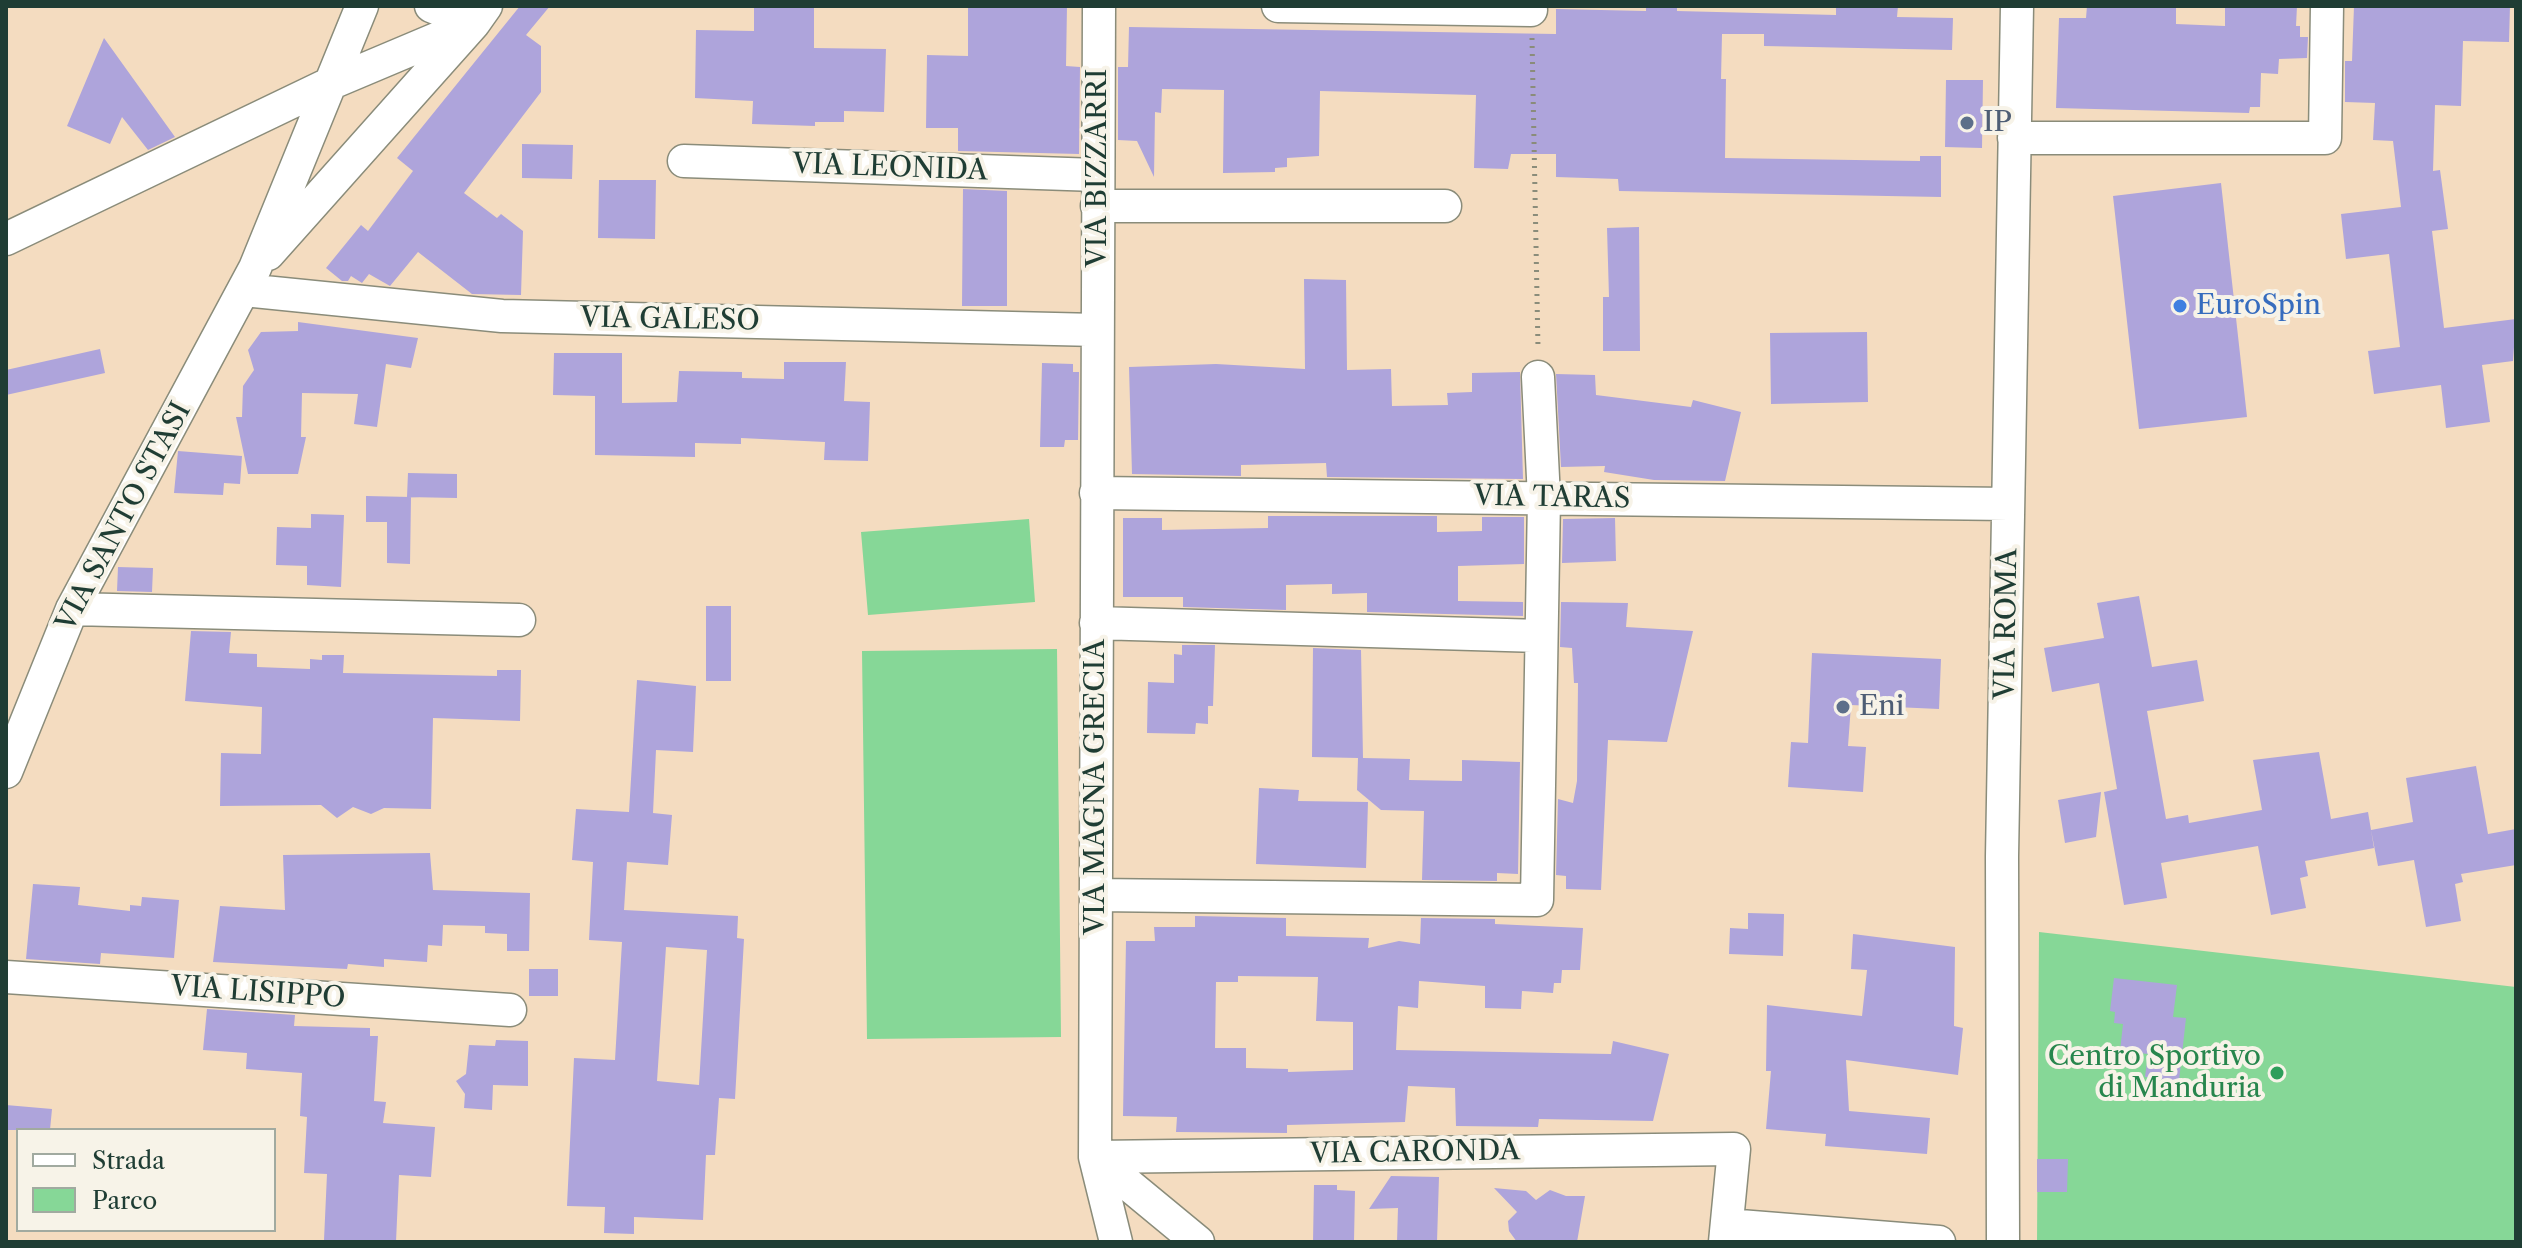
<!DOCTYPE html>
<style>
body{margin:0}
#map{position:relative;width:2522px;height:1248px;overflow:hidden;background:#f4dcc0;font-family:"Libre Caslon Text",serif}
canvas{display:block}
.frame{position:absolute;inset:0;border:8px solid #1f3d34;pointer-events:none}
.legend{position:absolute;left:16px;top:1128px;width:260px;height:104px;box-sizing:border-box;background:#f7f3e8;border:2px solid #a1aaa0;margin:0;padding:10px 14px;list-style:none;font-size:24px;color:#1f3d34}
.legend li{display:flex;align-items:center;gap:16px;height:40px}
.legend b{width:40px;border:2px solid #a1aaa0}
</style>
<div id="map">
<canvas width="2522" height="1248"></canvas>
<div class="frame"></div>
<ul class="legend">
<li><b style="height:10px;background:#fff"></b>Strada</li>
<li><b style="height:22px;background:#86d797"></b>Parco</li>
</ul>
</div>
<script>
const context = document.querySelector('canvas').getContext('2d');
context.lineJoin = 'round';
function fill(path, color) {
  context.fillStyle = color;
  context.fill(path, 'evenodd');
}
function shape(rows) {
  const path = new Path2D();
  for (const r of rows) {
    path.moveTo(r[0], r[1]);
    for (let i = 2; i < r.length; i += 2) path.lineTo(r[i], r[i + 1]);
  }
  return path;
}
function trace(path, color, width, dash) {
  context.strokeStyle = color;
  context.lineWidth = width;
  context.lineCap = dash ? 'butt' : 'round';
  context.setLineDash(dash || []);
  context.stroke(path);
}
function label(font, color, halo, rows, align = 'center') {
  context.font = font + ' "Libre Caslon Text",serif';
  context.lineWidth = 8;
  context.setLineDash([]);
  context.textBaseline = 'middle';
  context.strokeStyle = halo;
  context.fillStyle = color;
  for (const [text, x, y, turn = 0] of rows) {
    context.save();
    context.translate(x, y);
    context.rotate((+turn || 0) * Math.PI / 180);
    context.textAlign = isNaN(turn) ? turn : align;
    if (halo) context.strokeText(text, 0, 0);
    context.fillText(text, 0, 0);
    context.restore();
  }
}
const green = shape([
 [1029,519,1035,602,868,615,861,532],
 [1057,649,1061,1037,867,1039,862,651],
 [2039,932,2516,987,2516,1242,2037,1242]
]);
const building = shape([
 [520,6,550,6,526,35,541,46,541,92,464,193,497,218,501,214,523,231,521,295,472,294,418,252,390,286,369,274,362,283,351,276,348,281,342,281,326,268,361,225,368,231,413,171,397,158],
 [754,6,814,6,814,48,886,49,884,112,844,111,844,122,815,122,815,126,752,124,753,101,695,98,696,30,754,31],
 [968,6,1067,6,1066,66,1080,67,1079,154,958,151,958,128,926,128,927,55,968,56],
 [1646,6,1677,6,1677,11,1836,15,1836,6,1898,6,1897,17,1953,18,1952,50,1764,46,1764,34,1722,34,1721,79,1726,79,1725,158,1920,161,1920,156,1941,156,1941,197,1619,191,1618,179,1556,177,1556,154,1511,154,1508,169,1474,168,1476,95,1320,91,1319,156,1287,158,1287,167,1275,168,1275,172,1223,173,1224,90,1162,89,1161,113,1155,112,1154,177,1137,141,1118,140,1118,67,1128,67,1129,27,1556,34,1556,9,1646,11],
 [2087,6,2176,6,2176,24,2225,26,2225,6,2297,6,2296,26,2300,26,2300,37,2308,37,2307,58,2279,59,2278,74,2261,73,2260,107,2250,107,2249,113,2056,108,2059,18,2086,18],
 [2354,6,2510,6,2509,42,2463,41,2461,106,2435,105,2433,171,2440,170,2448,229,2432,231,2444,328,2516,319,2513,361,2482,365,2490,422,2446,428,2441,385,2374,394,2368,351,2400,347,2389,254,2346,259,2341,214,2401,207,2393,141,2373,140,2375,103,2345,102,2345,61,2352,61],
 [104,38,175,137,148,150,122,117,110,144,67,126],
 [1946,80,1983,80,1982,148,1945,147],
 [522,144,573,145,572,179,522,178],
 [599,180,656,180,655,239,598,238],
 [2221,183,2247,417,2139,429,2113,196],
 [963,189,1007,191,1007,306,962,306],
 [1639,227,1640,351,1603,351,1603,297,1609,297,1607,228],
 [1304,279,1346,280,1347,370,1391,369,1392,406,1448,405,1447,393,1472,392,1472,373,1520,372,1523,479,1327,477,1326,463,1241,465,1241,476,1132,474,1129,367,1216,364,1305,369],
 [298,322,418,338,411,368,386,364,377,427,354,424,358,394,302,393,301,437,306,437,298,474,248,474,236,417,242,417,243,386,254,370,248,350,261,332,298,331],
 [1867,332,1868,402,1771,404,1770,333],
 [100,349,105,373,6,395,6,370],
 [554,353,622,353,622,403,677,402,679,371,742,372,742,378,784,379,784,362,846,362,844,401,870,402,868,461,824,460,825,442,741,438,741,444,695,443,695,457,595,455,595,396,553,395],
 [1042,363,1073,364,1073,372,1079,372,1078,440,1065,440,1064,447,1040,447],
 [1556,374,1595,375,1596,395,1691,407,1693,400,1741,412,1725,481,1654,480,1604,472,1605,466,1561,467],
 [178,451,242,456,240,484,224,483,223,495,174,493],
 [408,473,457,474,457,498,407,497],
 [366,496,411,497,410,564,387,563,387,522,366,522],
 [311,514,344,515,341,587,307,585,307,566,276,565,277,527,311,528],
 [1268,516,1437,516,1437,532,1482,531,1482,517,1524,517,1524,564,1458,566,1458,601,1523,602,1523,616,1367,612,1367,593,1332,594,1332,584,1286,585,1286,610,1183,607,1183,597,1123,597,1123,518,1162,518,1162,530,1268,528],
 [1615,518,1616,561,1562,563,1563,519],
 [118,567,153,568,152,592,117,591],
 [2139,596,2152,667,2197,660,2204,701,2147,711,2166,819,2188,815,2189,823,2262,810,2253,760,2319,752,2331,819,2368,812,2374,848,2305,861,2308,876,2300,878,2306,908,2271,915,2258,846,2161,863,2167,898,2124,905,2104,792,2117,789,2099,683,2052,692,2044,648,2104,638,2097,603],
 [1561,602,1628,603,1626,627,1693,631,1667,742,1608,740,1601,890,1566,889,1566,876,1556,875,1558,799,1573,803,1577,781,1578,683,1574,683,1572,648,1560,647],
 [706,606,731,606,731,681,706,681],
 [191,631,231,632,229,653,257,654,257,667,310,669,310,659,322,660,322,655,344,655,343,673,497,676,497,670,521,670,520,721,433,718,431,809,384,808,371,814,353,807,337,818,321,805,220,806,221,753,261,754,262,707,185,701],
 [1182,645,1215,645,1213,706,1208,706,1208,724,1196,723,1195,734,1147,733,1148,682,1174,683,1174,654,1182,655],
 [1313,648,1361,650,1363,758,1410,759,1409,780,1462,781,1462,760,1520,762,1518,874,1497,873,1497,881,1422,880,1424,811,1381,810,1357,790,1358,758,1312,757],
 [1812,653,1941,659,1939,709,1851,705,1848,746,1866,747,1863,792,1788,787,1791,742,1808,743],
 [637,680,696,686,693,752,656,750,653,813,672,815,668,865,627,862,624,910,738,916,737,938,744,939,735,1099,719,1098,715,1155,706,1155,703,1220,634,1217,634,1234,604,1233,605,1207,567,1206,574,1058,615,1060,622,942,589,940,593,862,572,860,576,809,629,812],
 [666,947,707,950,699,1085,657,1081],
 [2476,766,2488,834,2516,829,2516,865,2461,874,2463,882,2455,884,2461,921,2426,927,2414,860,2378,866,2371,830,2413,822,2406,778],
 [1259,788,1299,790,1298,801,1368,802,1366,868,1256,864],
 [2101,792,2096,837,2065,843,2058,800],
 [430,853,433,890,530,893,529,951,507,951,507,934,485,933,485,926,443,925,442,946,428,945,427,962,384,959,384,967,348,964,347,969,213,962,220,906,285,910,283,855],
 [33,884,80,887,78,905,130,911,130,905,141,906,142,897,179,900,174,958,101,953,100,964,26,959],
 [1748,913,1784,914,1783,956,1729,954,1730,928,1748,929],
 [1195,916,1286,918,1286,936,1369,938,1368,948,1399,941,1420,944,1421,918,1495,919,1495,924,1583,928,1580,970,1562,970,1561,983,1554,983,1553,993,1522,991,1521,1009,1485,1008,1485,986,1419,981,1418,1008,1398,1006,1396,1050,1611,1054,1613,1041,1669,1054,1653,1121,1539,1119,1538,1127,1456,1126,1455,1088,1408,1086,1405,1122,1287,1125,1287,1133,1176,1132,1177,1117,1123,1116,1126,941,1155,941,1154,927,1195,927],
 [1238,976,1318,977,1316,1021,1353,1022,1353,1070,1288,1072,1288,1069,1246,1068,1246,1048,1215,1048,1216,982,1238,982],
 [1853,934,1955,947,1954,1026,1963,1028,1958,1075,1846,1060,1849,1111,1930,1118,1927,1154,1825,1146,1826,1134,1766,1129,1771,1071,1766,1071,1767,1005,1862,1016,1867,970,1851,969],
 [529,969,558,969,558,996,529,996],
 [2114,978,2177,985,2173,1017,2186,1018,2179,1081,2145,1077,2148,1054,2120,1051,2123,1024,2114,1023,2115,1012,2110,1011],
 [207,1009,295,1015,294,1026,370,1028,370,1036,378,1036,374,1101,386,1102,383,1123,435,1127,431,1177,399,1175,396,1242,324,1240,327,1174,304,1173,307,1117,300,1116,302,1073,246,1069,247,1053,203,1050],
 [496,1040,528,1041,528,1086,493,1085,492,1110,464,1108,465,1094,456,1081,466,1074,469,1045,495,1046],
 [6,1105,52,1109,50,1130,6,1130],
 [2037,1159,2068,1159,2067,1192,2037,1192],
 [1391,1176,1439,1177,1437,1242,1397,1242,1398,1208,1369,1209],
 [1314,1185,1337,1185,1337,1190,1355,1191,1354,1241,1313,1242],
 [1494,1188,1526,1191,1536,1200,1550,1190,1566,1196,1585,1196,1577,1242,1517,1242,1509,1231,1508,1221,1517,1212]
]);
const path = shape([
 [1532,38,1538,348]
]);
const minor = shape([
 [1099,6,1095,1157,1116,1242],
 [1278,6,1531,10],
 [2014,138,2325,138,2327,6],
 [684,161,1097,175],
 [1097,206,1445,206],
 [6,239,327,85,474,23,486,6],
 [268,254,474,23,431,6],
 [244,290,502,316,1097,330],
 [1096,493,2008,504],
 [72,609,519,620],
 [1096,623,1540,636],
 [6,772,72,609,255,268,362,6],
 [1096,895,1537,900,1544,498,1538,377],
 [6,977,510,1010],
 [1095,1157,1734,1149,1725,1242],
 [1095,1157,1198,1242],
 [1727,1225,1939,1242],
 [2003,1242,2002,856,2017,6]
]);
const markers = [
 [1967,123,8,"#5c6f8a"],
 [2180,306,8,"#3f7fe0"],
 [1843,707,8,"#5c6f8a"],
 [2277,1073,8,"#2e9e5b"]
];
const serviceNames = [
 ["IP",1983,123],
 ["Eni",1859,707]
];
const streetNames = [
 ["VIA LEONIDA",890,168,2],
 ["VIA BIZZARRI",1098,168,-90],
 ["VIA GALESO",670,320,1],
 ["VIA TARAS",1552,498,1],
 ["VIA SANTO STASI",124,517,-62],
 ["VIA ROMA",2007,624,-89],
 ["VIA MAGNA GRECIA",1096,787,-90],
 ["VIA LISIPPO",258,993,4],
 ["VIA CARONDA",1415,1153,-1]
];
const shopNames = [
 ["EuroSpin",2196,306]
];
const leisureNames = [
 ["Centro Sportivo",2261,1057],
 ["di Manduria",2261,1089]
];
fill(green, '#86d797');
fill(building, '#aea4db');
trace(minor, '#8a8c7a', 35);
trace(path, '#8a8c7a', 5, [2, 6]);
trace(minor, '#fff', 32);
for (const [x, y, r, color] of markers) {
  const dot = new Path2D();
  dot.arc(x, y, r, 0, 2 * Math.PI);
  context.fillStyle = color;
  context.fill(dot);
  trace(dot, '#f7f3e8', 3);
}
label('28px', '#4e5e75', '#f7f3e8', serviceNames, 'left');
label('28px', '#1f3d34', '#f7f3e8', streetNames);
label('28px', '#366cbe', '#f7f3e8', shopNames, 'left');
label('28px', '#27864d', '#f7f3e8', leisureNames, 'right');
</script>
